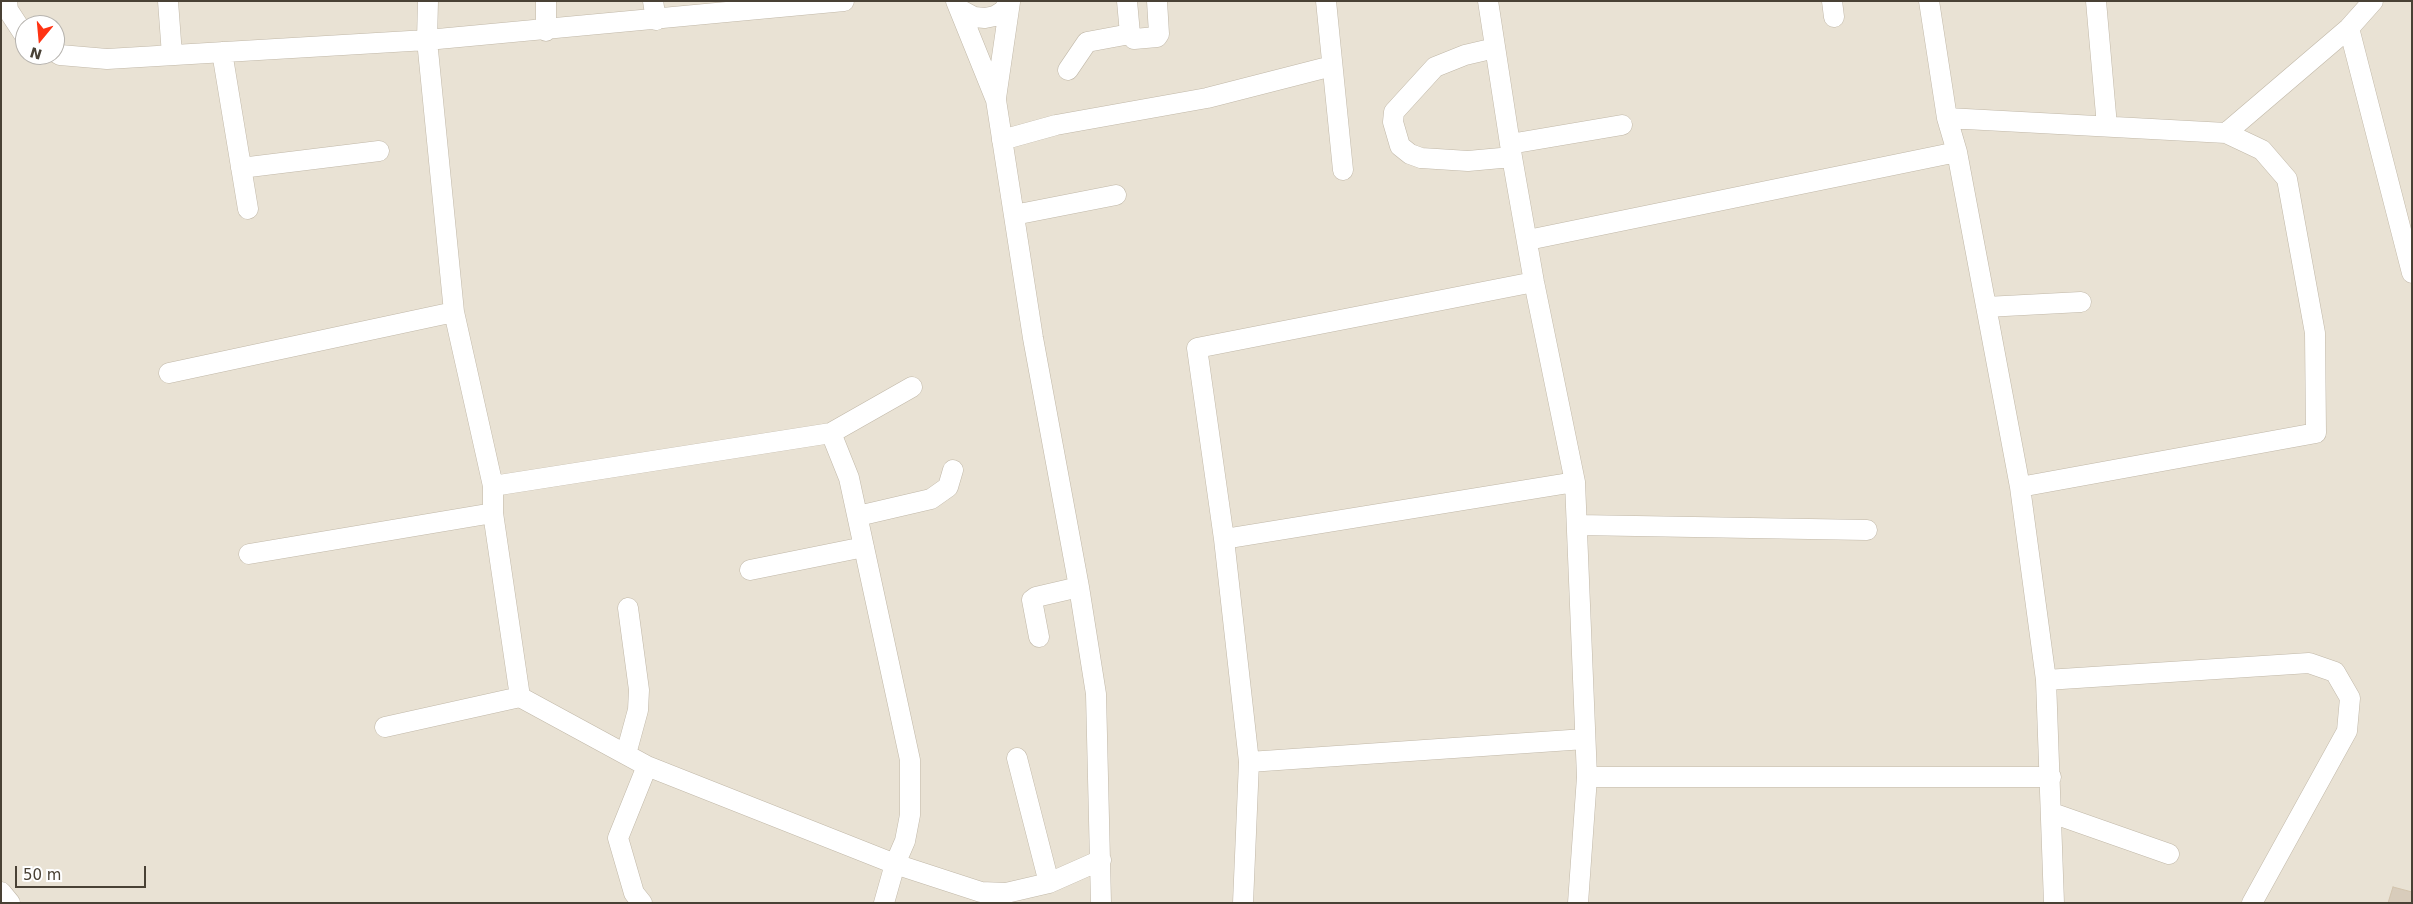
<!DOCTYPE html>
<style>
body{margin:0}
#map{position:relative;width:2413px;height:904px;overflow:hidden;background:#f5f0e7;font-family:"DejaVu Sans",sans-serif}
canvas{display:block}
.frame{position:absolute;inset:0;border:2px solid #494135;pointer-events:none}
.north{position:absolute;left:15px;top:15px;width:50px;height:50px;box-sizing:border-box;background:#fff;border:1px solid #b6b3ae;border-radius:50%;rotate:197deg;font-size:14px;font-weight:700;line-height:20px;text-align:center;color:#494135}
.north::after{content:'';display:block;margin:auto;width:18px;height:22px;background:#ff3313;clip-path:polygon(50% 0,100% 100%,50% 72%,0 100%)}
.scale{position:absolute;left:15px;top:866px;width:131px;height:22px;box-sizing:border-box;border:2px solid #494135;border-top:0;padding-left:6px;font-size:15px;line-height:18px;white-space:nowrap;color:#494135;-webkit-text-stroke:4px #fff;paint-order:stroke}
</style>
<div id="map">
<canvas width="2413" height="904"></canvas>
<div class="frame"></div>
<div class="north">N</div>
<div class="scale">50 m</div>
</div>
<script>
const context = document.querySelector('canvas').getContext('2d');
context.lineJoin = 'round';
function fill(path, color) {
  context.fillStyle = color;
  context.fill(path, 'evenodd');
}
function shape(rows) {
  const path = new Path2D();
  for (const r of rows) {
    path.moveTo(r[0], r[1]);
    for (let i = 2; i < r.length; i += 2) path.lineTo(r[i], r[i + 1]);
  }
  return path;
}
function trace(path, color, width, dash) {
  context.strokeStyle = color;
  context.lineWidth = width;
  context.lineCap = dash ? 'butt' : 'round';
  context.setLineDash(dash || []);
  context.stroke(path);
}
const residential = shape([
 [1,1,2412,1,2412,903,1,903],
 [25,25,55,25,55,55,25,55]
]);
const building = shape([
 [2393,887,2412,892,2412,903,2388,903,2393,887]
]);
const minor = shape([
 [7,1,8,10,25,36],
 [168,1,172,55],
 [428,1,427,40,454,312,493,486,493,513,520,697],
 [546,1,546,31],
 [653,1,656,20],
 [956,1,996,100,1033,338,1079,587,1096,694,1101,903],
 [1127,1,1130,34,1134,39,1157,37,1159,34,1157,1],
 [1326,1,1343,170],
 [1488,1,1512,157,1534,282,1575,482,1587,777,1578,903],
 [1832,1,1834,17],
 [1929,1,1947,118,1957,152,2020,487,2046,680,2054,903],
 [2096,1,2107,126],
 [961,10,974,17,985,18,995,16,1003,11,1010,1],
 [2349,28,2412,273],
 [1495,48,1465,55,1435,67,1394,112,1393,122,1400,146,1410,154,1421,158,1468,161,1512,157],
 [55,52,60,55,107,59,427,40,844,1],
 [222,52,248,209],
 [1068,70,1087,42,1130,34],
 [996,98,1010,2],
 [1947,118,2226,133,2262,150,2287,179,2315,333,2316,433,2020,487],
 [2226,133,2349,28,2373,1],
 [1002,140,1056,125,1207,98,1332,66],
 [1510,144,1622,125],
 [241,168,379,151],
 [1014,215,1116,195],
 [1528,240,1957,152],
 [1986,307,2081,302],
 [169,373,454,312],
 [831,433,912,387],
 [493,486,831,433,849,478,910,760,910,815,905,841,895,864,884,903],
 [858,516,931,499,948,487,953,470],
 [1578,525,1867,530],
 [1224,539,1575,482],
 [249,554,493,513],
 [750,570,864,547],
 [1039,637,1032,600,1036,597,1079,587],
 [2046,680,2309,663,2335,672,2350,698,2347,731,2252,903],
 [385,727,520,697,647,766,895,864,981,892,1006,893,1049,883,1101,860],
 [626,754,638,710,639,690,628,608],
 [1017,758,1049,883],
 [1249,762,1585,739],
 [1587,777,2051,777],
 [2052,813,2169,854],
 [1,892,10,903],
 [642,903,634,893,618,838,647,766],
 [1243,903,1249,762,1224,539,1197,348,1534,282]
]);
fill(residential, '#e9e2d4');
fill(building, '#d8ccbb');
trace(building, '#d3c4ad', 1);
trace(minor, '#c1b8a8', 21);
trace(minor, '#fff', 20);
</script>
